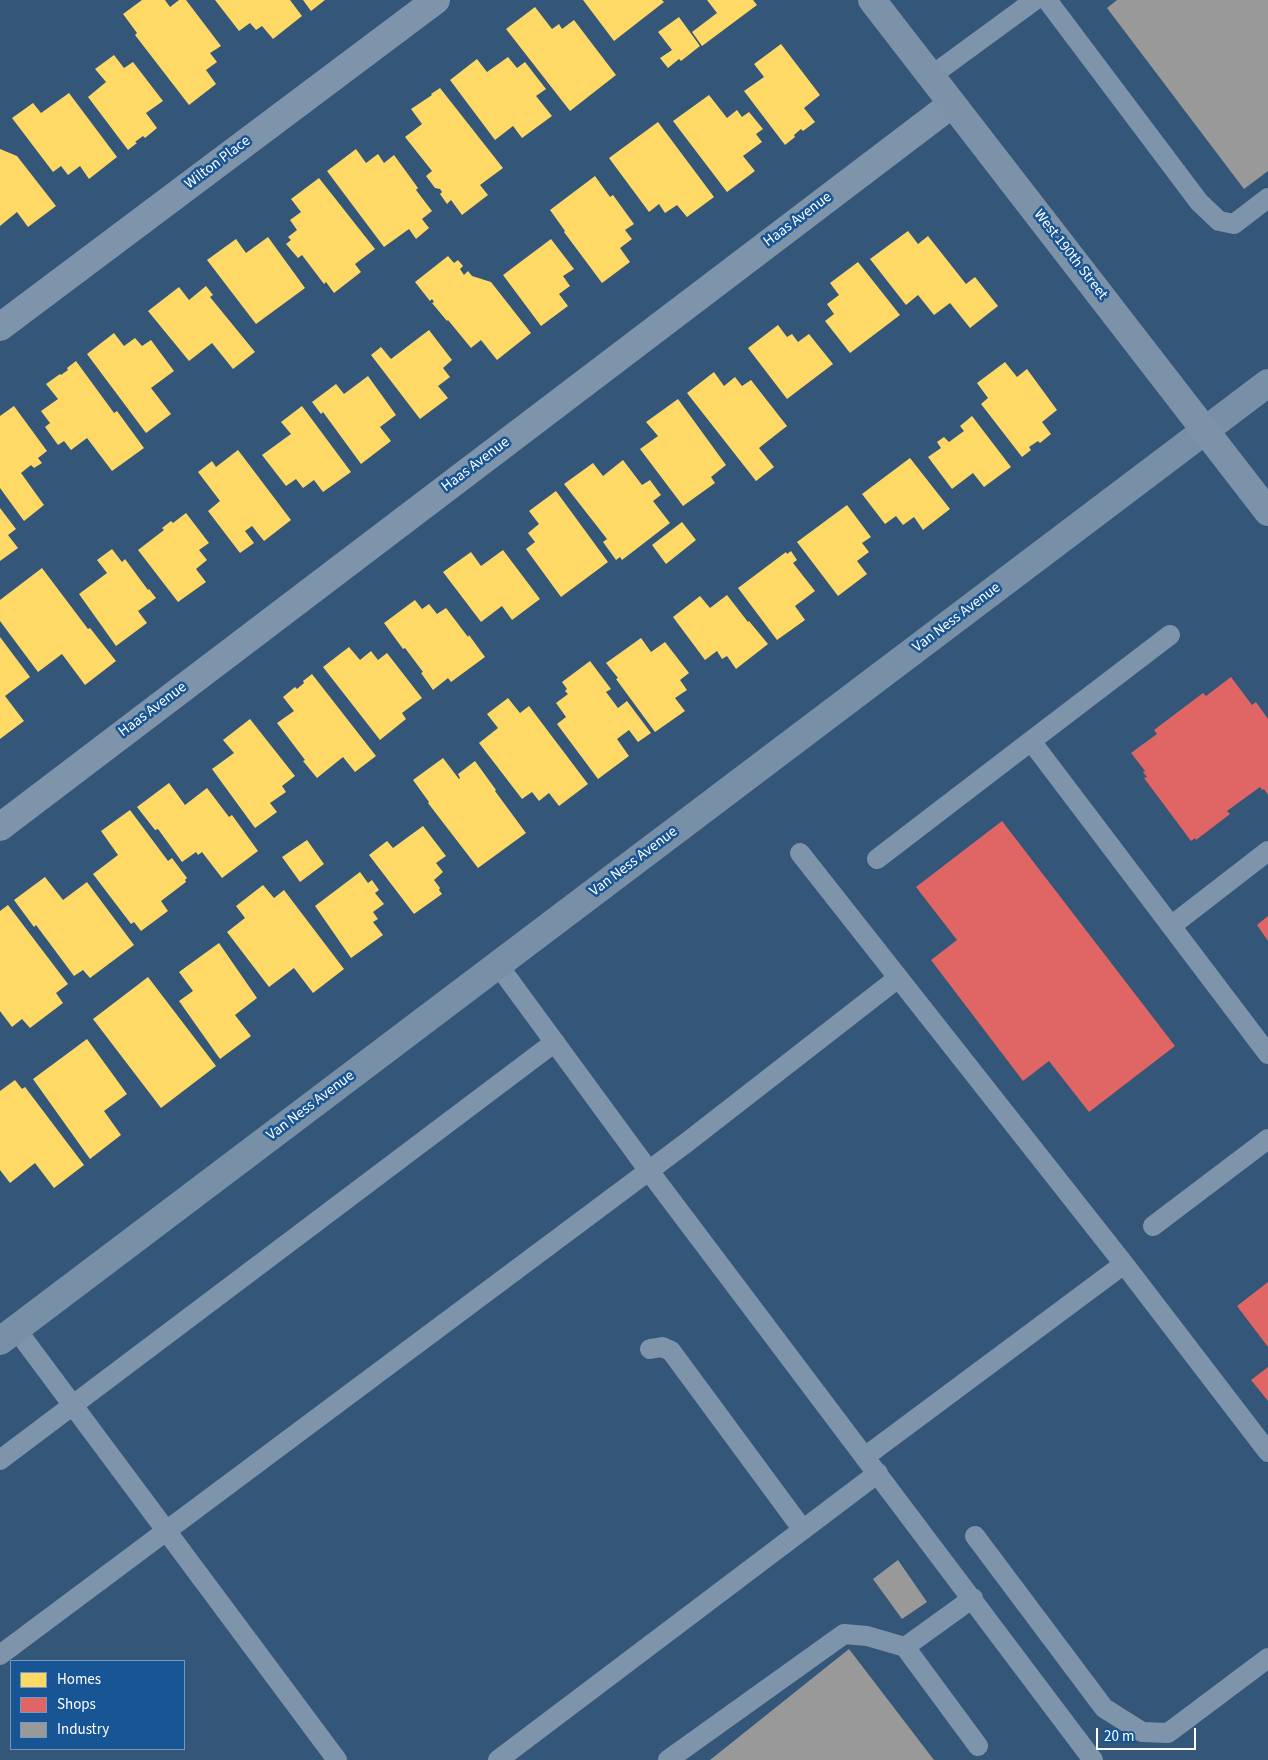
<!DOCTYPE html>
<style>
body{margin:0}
#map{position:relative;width:1268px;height:1760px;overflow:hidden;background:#345678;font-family:"Source Sans 3",sans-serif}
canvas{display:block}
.legend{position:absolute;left:10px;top:1660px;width:175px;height:90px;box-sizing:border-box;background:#185594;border:1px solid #7499bf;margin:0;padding:6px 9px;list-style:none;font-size:15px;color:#fff}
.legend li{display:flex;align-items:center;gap:10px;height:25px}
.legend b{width:25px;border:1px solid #7499bf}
.scale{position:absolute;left:1096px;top:1728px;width:100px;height:22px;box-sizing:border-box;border:2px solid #fff;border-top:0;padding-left:6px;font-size:15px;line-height:18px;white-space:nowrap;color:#fff;-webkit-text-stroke:4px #185594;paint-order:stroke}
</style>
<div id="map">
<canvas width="1268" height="1760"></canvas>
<ul class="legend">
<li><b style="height:14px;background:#ffd966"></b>Homes</li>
<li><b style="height:14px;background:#e06666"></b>Shops</li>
<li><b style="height:14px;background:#999"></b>Industry</li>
</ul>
<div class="scale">20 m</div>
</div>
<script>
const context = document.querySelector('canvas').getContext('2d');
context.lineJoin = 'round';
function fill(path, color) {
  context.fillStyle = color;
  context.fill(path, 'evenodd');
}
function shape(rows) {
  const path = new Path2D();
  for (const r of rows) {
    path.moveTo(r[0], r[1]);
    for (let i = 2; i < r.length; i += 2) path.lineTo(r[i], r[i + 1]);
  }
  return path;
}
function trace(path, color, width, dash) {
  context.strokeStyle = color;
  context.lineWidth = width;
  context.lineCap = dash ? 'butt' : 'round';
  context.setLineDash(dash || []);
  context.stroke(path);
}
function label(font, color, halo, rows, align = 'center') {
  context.font = font + ' "Source Sans 3",sans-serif';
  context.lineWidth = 5;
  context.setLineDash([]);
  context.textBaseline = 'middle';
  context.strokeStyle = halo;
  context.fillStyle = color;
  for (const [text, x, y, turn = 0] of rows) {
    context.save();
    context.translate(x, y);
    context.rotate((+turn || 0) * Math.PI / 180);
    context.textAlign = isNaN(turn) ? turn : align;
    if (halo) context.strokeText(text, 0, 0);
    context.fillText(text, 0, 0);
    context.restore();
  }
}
const homes = shape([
 [142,0,165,0,170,7,179,0,186,0,221,46,210,53,217,62,206,70,216,84,189,105,135,35,137,33,123,14],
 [215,0,290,0,302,16,273,39,262,26,256,30,250,23,239,31],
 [303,0,325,0,311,11],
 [583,0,662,0,664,2,614,41],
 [707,0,753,0,757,5,702,46,692,32,717,13],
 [535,7,552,29,559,24,562,29,574,20,616,75,570,111,506,29],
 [679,17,700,46,681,61,679,59,668,68,660,58,672,50,658,32],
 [781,44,820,95,804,108,815,122,803,131,801,129,794,135,795,137,785,145,744,91,764,77,754,64],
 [114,55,124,68,133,62,163,101,146,113,157,128,145,138,143,136,135,142,137,143,128,150,88,97,106,82,95,69],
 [508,57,517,68,525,62,546,89,536,96,552,116,522,138,513,126,495,140,450,80,477,59,487,72],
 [440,88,503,168,480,185,488,195,462,215,451,200,447,204,440,194,442,192,440,189,435,188,426,176,432,171,405,137,422,124,411,109,432,95,431,94],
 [69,93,117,157,89,179,80,166,68,175,61,166,53,172,12,118,33,103,41,113],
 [709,95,727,118,737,110,742,117,749,112,763,129,756,134,762,142,743,156,755,171,727,192,673,121],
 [658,122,714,197,687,217,677,205,665,213,659,204,649,212,609,158],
 [0,149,17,156,56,206,28,227,17,212,0,226],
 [356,149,366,163,378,154,384,163,394,155,418,188,416,190,432,211,422,219,429,228,416,239,409,229,384,247,327,171],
 [595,176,610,197,613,195,634,224,625,230,632,239,620,248,630,262,602,283,564,232,565,231,550,210],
 [319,178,375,249,355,264,361,272,334,293,326,282,324,284,302,255,298,258,286,244,291,240,288,237,297,230,290,220,301,212,291,199],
 [908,231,918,244,928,236,966,284,975,277,998,306,970,328,950,303,934,315,918,295,906,305,870,259],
 [268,237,305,288,256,324,207,260,236,239,246,253],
 [551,239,574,269,563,276,570,286,559,294,568,306,541,326,503,275],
 [448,256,454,263,458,260,463,266,460,269,464,275,468,271,472,276,491,282,531,333,497,360,481,340,471,348,448,320,447,321,432,303,434,302,432,299,430,301,415,282],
 [858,262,900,315,850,353,825,321,834,314,827,304,839,295,830,283],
 [206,286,213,295,210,297,255,352,233,369,212,343,189,361,148,311,179,287,189,300],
 [778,325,787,337,792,334,798,342,809,334,833,364,787,399,748,348],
 [429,330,452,360,443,368,450,377,438,386,448,398,420,419,371,355,381,347,391,359],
 [114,333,124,346,135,338,142,346,151,340,174,371,151,388,171,414,146,433,87,354],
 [76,361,114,413,117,411,144,448,112,471,87,438,71,450,64,441,58,445,45,427,50,423,41,411,58,399,46,384,60,374,61,375,68,370,67,368],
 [1005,362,1017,377,1027,369,1057,410,1042,422,1051,434,1040,443,1038,441,1029,447,1031,450,1022,457,981,404,988,398,977,383],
 [714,372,724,386,735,377,742,386,751,380,787,426,759,448,774,467,756,481,687,393],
 [368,376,396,415,380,427,391,441,361,464,323,412,321,414,312,402,336,384,344,394],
 [678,399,726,465,711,477,715,483,683,506,640,449,658,436,646,422],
 [14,406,47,451,38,458,42,463,34,468,31,465,21,473,44,505,24,521,0,488,0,416],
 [302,406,351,472,323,492,314,480,303,488,296,479,286,486,262,455,291,434,281,422],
 [972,416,1011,467,984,487,973,473,952,489,928,457,941,448,937,442,944,437,949,442,964,431,960,426],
 [238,450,291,520,264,541,252,526,245,531,254,543,240,553,208,511,220,501,198,472,212,461,216,467],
 [910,458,950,509,923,530,914,517,903,525,896,516,885,524,862,494],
 [623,460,642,485,650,480,661,495,653,501,670,523,622,560,620,557,616,560,603,542,607,539,564,484,593,463,603,476],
 [556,491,608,562,561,597,526,549,535,542,528,533,539,524,529,511],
 [847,505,871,537,862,543,869,552,857,561,867,574,838,596,797,542],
 [0,508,16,529,8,535,18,548,0,561],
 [186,513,209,543,199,550,207,560,196,569,206,582,178,602,138,550,164,530,162,528,171,521,173,523],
 [682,522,696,540,666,564,652,545],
 [112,549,122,562,125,559,148,590,149,589,156,598,138,611,147,623,116,646,79,594,107,573,97,560],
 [503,550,540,599,512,620,502,606,481,622,443,572,471,552,481,566],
 [791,551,797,560,793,563,815,591,795,606,805,620,777,640,738,588,786,552,787,554],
 [42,568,88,629,90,628,116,661,85,685,62,654,38,672,0,621,0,600],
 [727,595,748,622,749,621,768,644,736,669,727,656,722,659,717,651,705,660,673,617,700,596,710,608],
 [415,600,422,609,429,604,437,614,446,608,468,637,469,635,485,657,451,682,448,678,433,690,421,673,423,672,405,648,403,649,384,623],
 [0,637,30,677,5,696,24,721,0,739],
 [641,638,651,652,665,642,689,673,680,680,687,690,675,698,685,711,655,732,616,679,618,678,606,663],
 [349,647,360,660,371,651,378,660,387,653,422,698,402,713,406,719,380,740,323,667],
 [590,661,611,689,606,692,618,708,627,701,651,733,638,742,629,730,617,739,629,756,598,779,557,724,566,717,556,703,568,694,565,691,567,689,562,682],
 [312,674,376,756,355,772,343,757,317,778,303,761,305,760,277,723,294,711,283,697,295,687,297,689,304,683,303,681],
 [508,698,520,713,529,706,588,784,559,806,549,793,539,801,532,792,522,799,479,743,498,728,487,714],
 [250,719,295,776,282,786,286,792,270,803,277,812,255,828,212,769,234,753,223,740],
 [443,758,459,779,460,778,458,774,475,761,496,790,495,791,526,833,478,868,428,803,429,802,413,780],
 [169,783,185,805,207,788,229,817,232,815,258,851,222,878,202,852,198,855,196,852,182,862,158,829,155,830,137,807],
 [130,810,168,861,172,858,187,878,185,880,186,882,161,901,168,911,141,931,134,922,131,924,93,874,118,855,101,831],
 [423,826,446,856,436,863,443,872,434,880,440,888,439,890,442,894,414,914,369,855,387,841,393,848],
 [307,840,324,864,300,882,282,857],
 [360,872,368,883,372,880,379,890,375,893,384,904,373,912,378,919,373,922,383,935,351,958,315,906],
 [45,877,63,900,87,882,134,945,90,978,83,970,74,976,36,925,34,927,14,900],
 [263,885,274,898,284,890,344,969,313,993,294,968,269,987,227,932,245,918,236,906],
 [8,905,68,984,56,993,63,1003,30,1028,22,1019,12,1027,0,1011,0,911],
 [219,943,257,998,235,1015,251,1036,220,1059,179,1001,193,991,179,972],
 [148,977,216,1066,161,1108,93,1019],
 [87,1039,127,1094,104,1111,121,1135,90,1159,33,1079],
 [15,1080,22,1089,25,1087,84,1165,54,1188,35,1163,10,1183,0,1170,0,1091]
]);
const shops = shape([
 [1231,677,1252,705,1256,702,1268,719,1268,795,1264,789,1262,790,1260,787,1227,811,1230,814,1196,840,1195,838,1191,841,1144,778,1147,777,1143,772,1145,771,1131,753,1157,734,1154,730,1203,693,1206,696],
 [1002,821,1175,1046,1089,1112,1049,1061,1023,1081,931,960,957,940,916,887],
 [1268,916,1268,941,1257,925],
 [1268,1282,1268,1347,1237,1306],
 [1268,1367,1268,1401,1251,1380]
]);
const industry = shape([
 [1117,0,1268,0,1268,171,1244,189,1107,8],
 [898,1560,927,1602,902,1619,873,1579],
 [849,1649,934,1760,710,1760]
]);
const lane = shape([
 [1047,0,1199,202,1219,221,1234,224,1268,198],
 [931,76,1035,0],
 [1031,741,1170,635],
 [800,853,1124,1264,1268,1452],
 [877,859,1031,741,1268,1054],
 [1171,926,1268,851],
 [498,965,649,1171,1093,1760],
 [1153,1226,1268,1139],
 [16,1329,337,1760],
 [650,1349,662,1347,671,1351,803,1530],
 [866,1456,1124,1264],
 [0,1460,555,1042],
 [975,1536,1104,1708,1142,1732,1168,1733,1268,1658],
 [973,1598,905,1647,978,1746],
 [0,1655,686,1143,898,978],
 [498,1760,878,1473],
 [668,1760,844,1634,867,1636,905,1647]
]);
const street = shape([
 [0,327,436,0],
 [0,827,952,104]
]);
const secondary = shape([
 [0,1341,1268,383]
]);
const primary = shape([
 [872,0,1268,512]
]);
const streetNames = [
 ["Wilton Place",218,163,-37],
 ["Haas Avenue",798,220,-37],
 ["West 190th Street",1070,255,52],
 ["Haas Avenue",476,465,-37],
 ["Van Ness Avenue",957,618,-37],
 ["Haas Avenue",153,710,-37],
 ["Van Ness Avenue",634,862,-37],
 ["Van Ness Avenue",311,1106,-37]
];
fill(homes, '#ffd966');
fill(shops, '#e06666');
fill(industry, '#999');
trace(lane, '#7d94ab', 20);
trace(street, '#7d94ab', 28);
trace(secondary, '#7890a7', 28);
trace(primary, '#7b92a9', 28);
label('15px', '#fff', '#185594', streetNames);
</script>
